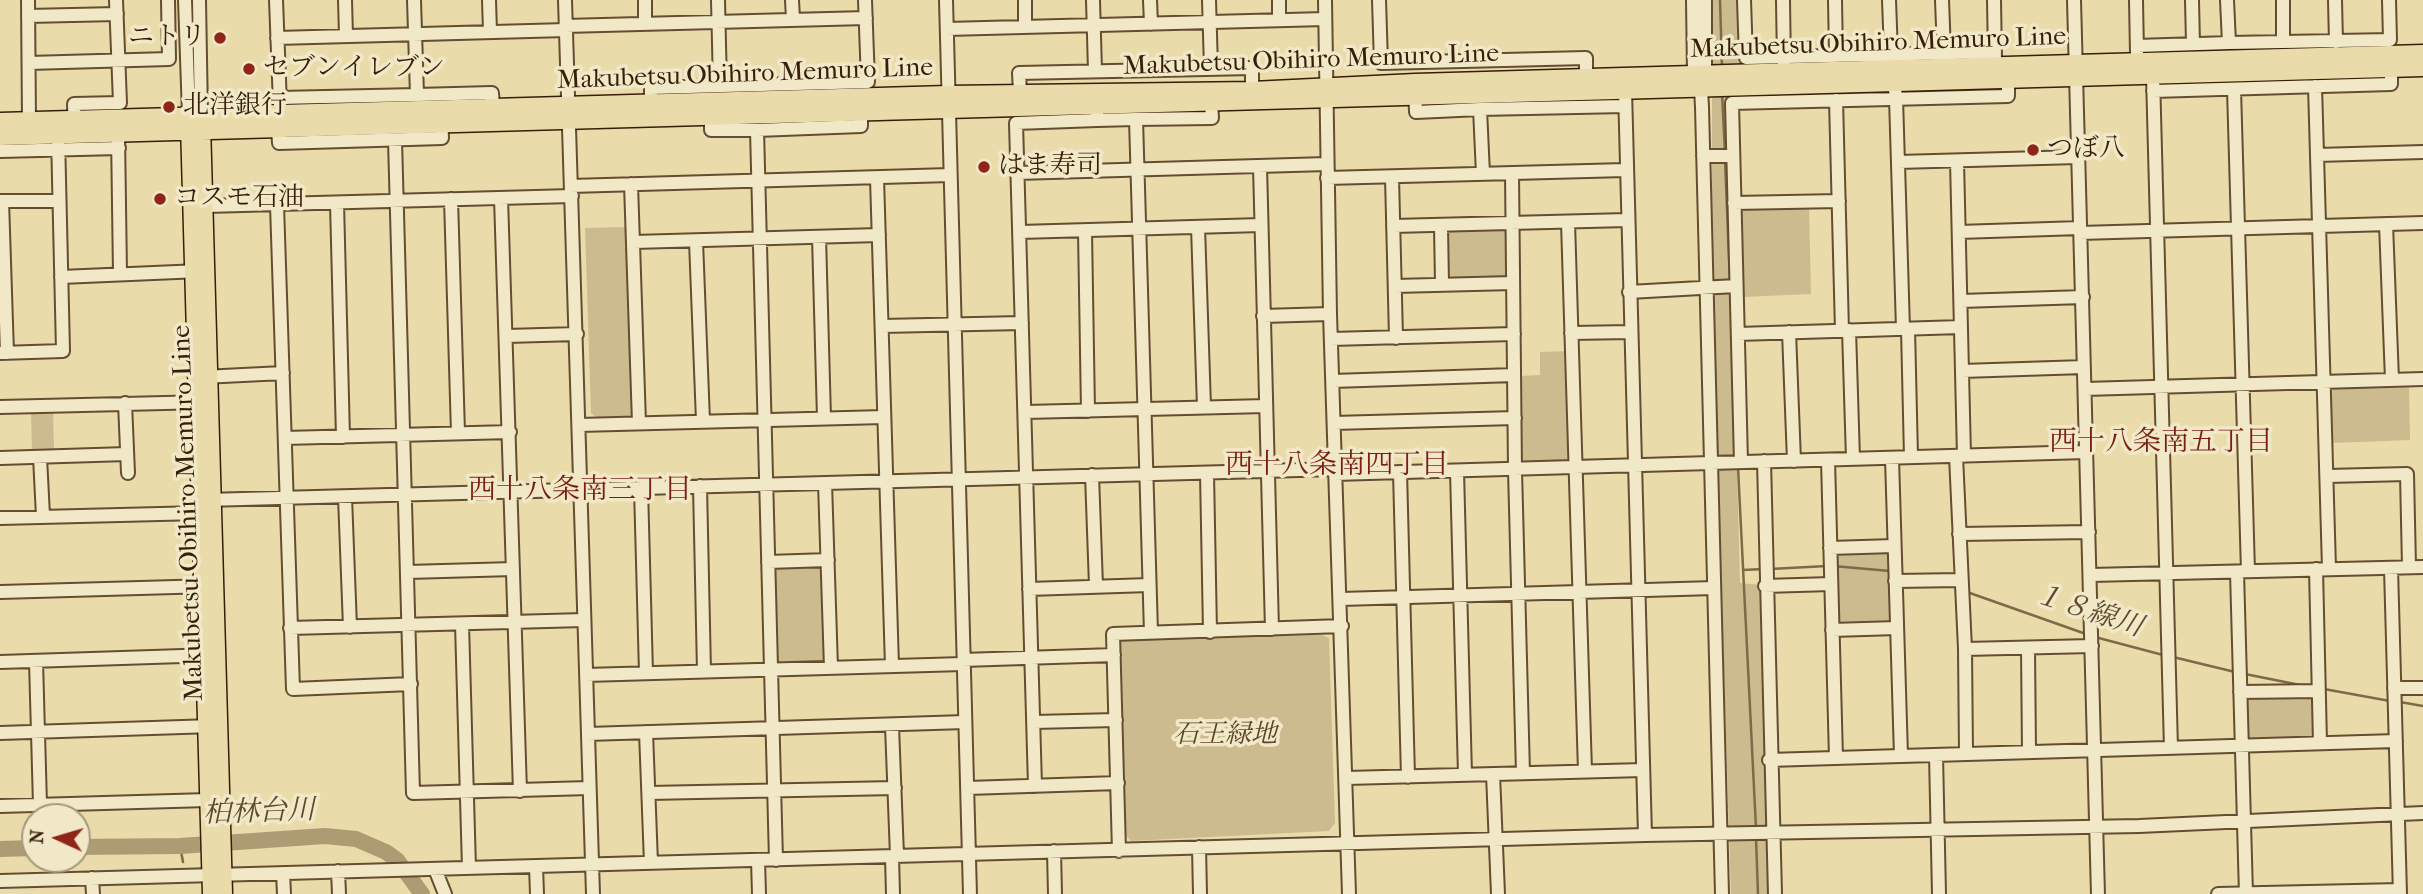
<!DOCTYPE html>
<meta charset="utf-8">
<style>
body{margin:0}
#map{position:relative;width:2423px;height:894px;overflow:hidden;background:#eadbaa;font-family:"IM FELL French Canon",serif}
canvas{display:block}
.north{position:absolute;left:21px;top:803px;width:70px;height:70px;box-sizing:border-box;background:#f1e8c8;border:2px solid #a7977b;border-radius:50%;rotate:274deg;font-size:19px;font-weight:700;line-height:28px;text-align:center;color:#371e08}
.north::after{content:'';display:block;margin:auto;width:24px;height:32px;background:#8f2418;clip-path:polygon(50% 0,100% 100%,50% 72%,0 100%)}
</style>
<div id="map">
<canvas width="2423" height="894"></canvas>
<div class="north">N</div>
</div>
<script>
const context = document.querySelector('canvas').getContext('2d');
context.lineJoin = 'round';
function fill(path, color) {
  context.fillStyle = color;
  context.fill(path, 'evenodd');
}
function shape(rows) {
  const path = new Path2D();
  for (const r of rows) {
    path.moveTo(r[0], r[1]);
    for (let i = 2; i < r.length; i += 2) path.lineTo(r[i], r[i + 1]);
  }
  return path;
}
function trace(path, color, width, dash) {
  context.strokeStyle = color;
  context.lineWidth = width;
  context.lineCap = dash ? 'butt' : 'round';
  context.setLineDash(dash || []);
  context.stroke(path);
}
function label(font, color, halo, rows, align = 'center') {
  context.font = font + ' "IM FELL French Canon","Noto Serif JP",serif';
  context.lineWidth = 7;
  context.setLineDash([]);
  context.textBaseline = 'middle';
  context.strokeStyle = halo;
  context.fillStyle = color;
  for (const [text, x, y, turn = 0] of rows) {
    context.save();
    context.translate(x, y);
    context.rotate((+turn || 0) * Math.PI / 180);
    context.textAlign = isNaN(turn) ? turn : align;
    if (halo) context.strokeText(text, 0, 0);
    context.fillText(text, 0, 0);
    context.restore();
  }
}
const green = shape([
 [1712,0,1740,0,1742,67,1727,68,1740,583,1761,585,1769,894,1731,894,1712,290],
 [1745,207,1809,207,1811,294,1743,297,1741,212],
 [629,227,636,410,631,418,597,418,591,413,585,228],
 [1503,228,1508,232,1508,271,1503,277,1454,280,1448,274,1446,237,1450,230],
 [1568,351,1570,455,1566,461,1526,462,1521,458,1520,376,1540,375,1540,352],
 [2409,385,2410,440,2333,443,2331,391,2335,387],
 [53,410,54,450,32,450,31,411],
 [1887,551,1891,555,1894,619,1890,623,1836,625,1835,556],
 [819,564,823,568,827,655,823,664,779,665,777,662,773,572,776,566],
 [1322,635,1329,638,1335,823,1329,831,1131,841,1123,832,1118,647,1123,638],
 [2310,694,2315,697,2317,736,2313,740,2248,742,2247,696]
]);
const stream = shape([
 [1720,0,1722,66],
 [1722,93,1725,153],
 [1725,160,1730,282],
 [1738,467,1756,828],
 [1833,566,1890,571],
 [1770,569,1827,566],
 [1743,570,1764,569],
 [1967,592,2086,634],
 [2095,637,2163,655],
 [2173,657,2235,672],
 [2245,674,2300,685],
 [2324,689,2390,701],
 [2400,702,2423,706],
 [1756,838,1758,894],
 [180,846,183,862]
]);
const river = shape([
 [77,847,180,846,325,836,356,839,386,852,397,860,422,894],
 [0,849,35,848]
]);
const minor = shape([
 [28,0,29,120],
 [185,0,189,115],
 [199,0,201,115],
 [276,0,280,105],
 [345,0,346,36],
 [414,0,417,95,492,93,493,106],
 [489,0,490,32],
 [565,0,593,894],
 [645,0,645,24],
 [718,0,720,86],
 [792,0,793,19],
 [946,0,970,894],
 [1025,0,1025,27],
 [1093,0,1095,71],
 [1150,0,1151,24],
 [1209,0,1211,68],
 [1279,0,1279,20],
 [1325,0,1330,314,1349,894],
 [1379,0,1381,63,1586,58,1586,84],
 [1693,0,1694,74,1701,89,1702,107,1722,894],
 [1744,0,1746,58,1995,52],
 [1783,0,1784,64],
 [1835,0,1836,55],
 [1889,0,1891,54,1896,98,1903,329],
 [1942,0,1944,52],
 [1994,0,1995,59],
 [2074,0,2098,894],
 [2136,0,2137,54],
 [2192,0,2193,44],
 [2283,0,2283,42],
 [2335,0,2336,42],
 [28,16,117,14],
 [565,26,866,18],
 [947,29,1325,19],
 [277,38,566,30],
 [2229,43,2390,40,2389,0],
 [2137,46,2229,43,2227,0],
 [29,63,169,59,168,0],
 [2153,76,2171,748],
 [1705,79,1705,0],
 [2315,86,2329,568],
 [1415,88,1416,112,1480,109,1483,174],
 [2234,89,2248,571],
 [1625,90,1645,835],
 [2153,91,2391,84,2391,69],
 [1020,92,1019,73,1252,68,1252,99],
 [279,98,417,95],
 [1836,100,1842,331],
 [651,102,651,88,868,82,865,0],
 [711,108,711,130,757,130,776,860],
 [1480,109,1625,106],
 [1136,119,1212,118,1211,102],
 [1097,120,1136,119,1151,633],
 [278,129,279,143,442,138,441,115],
 [757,130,861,126,861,112],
 [118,134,120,274],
 [75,135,74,104,120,103,116,0],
 [395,140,413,793,589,788],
 [0,151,119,148],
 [2317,155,2423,152],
 [1703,156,1733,156],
 [1957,161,1964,456],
 [1898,162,2078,157],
 [1260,166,1272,629],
 [1017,173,1327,164],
 [1512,173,1515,470,1523,773],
 [1392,177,1396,338],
 [877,178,892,666],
 [1327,178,1625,170],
 [631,184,639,423],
 [571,186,950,175],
 [501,198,520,791],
 [451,199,458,433],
 [0,201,59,201],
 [2,201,7,353],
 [337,203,343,437],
 [1734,203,1839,201],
 [277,205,293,689,411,684],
 [206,206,572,196],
 [1568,222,1585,771],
 [2386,224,2392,380],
 [1393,226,1627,220],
 [1441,226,1442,284],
 [1198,227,1204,407],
 [1085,231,1088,411],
 [1020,232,1261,225],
 [1959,232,2080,228],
 [2080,233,2423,223],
 [819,237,824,418],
 [696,241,703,421],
 [634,242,879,235],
 [61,277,200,271],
 [1395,286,1513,283],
 [1629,292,1736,286],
 [1961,301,2083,297],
 [1263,316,1330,314],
 [882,326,1022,323],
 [1908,329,1911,457],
 [1849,330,1853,459],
 [1789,332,1794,461],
 [1571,333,1630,332],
 [1738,334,1961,327],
 [507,336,577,334],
 [1331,339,1514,334],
 [0,353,63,351,58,136],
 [1962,371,2084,367],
 [203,377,283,373],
 [1333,381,1514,375],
 [2085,389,2423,379],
 [125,403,128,473],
 [0,407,206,402],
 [1026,412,1266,406],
 [1334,423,1515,418],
 [579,425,884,417],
 [285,438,510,432],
 [1956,456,1965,649,1966,754],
 [40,457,43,516],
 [0,458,127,454],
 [1892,458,1901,756],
 [1828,460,1836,758],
 [1764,461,1775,894],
 [1741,462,1732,103,2008,96,2008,80],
 [1457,471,1465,775],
 [1400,472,1408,777],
 [1207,473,1210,632],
 [1335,474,2086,452],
 [1092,475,1096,586],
 [2328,476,2407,474,2409,567],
 [825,483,831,668],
 [700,486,704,671],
 [641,488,646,673],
 [345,497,350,627],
 [206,500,1336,469],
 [0,518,200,513],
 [1959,534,2089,532],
 [1830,548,1894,546],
 [768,562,828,560],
 [2391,568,2400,894],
 [2316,569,2320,743],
 [408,572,513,569],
 [2237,572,2246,894],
 [2091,575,2423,567],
 [1895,581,1961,580],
 [1765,586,1831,584],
 [1029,589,1149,585],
 [0,592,210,586],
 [1341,599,1714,588],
 [462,624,469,868],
 [290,628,584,620],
 [1832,630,1897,628],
 [2028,648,2029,752],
 [1965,649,2092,646],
 [963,660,1114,655],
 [36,661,40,805],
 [0,662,213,655],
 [586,675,963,664],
 [2394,688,2423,688],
 [2240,692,2318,691],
 [1034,722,1116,720],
 [892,726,897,856],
 [646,732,651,863],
 [0,733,213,726],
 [588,734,965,722],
 [1936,755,1939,894],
 [1769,760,2396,741],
 [1493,774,1498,894],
 [1347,778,1643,770],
 [1035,786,1016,123,1097,120,1097,98],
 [968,788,1118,783],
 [649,793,895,788],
 [0,806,208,800],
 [1199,847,1200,894],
 [1054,851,1055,894],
 [1119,851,1113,634,1342,626],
 [892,856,893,894],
 [758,860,759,894],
 [536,866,537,894],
 [435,869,445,894],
 [338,871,339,894],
 [283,873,284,894],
 [92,878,93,894],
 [0,881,1645,835,2139,826,2423,813],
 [2218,894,2400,890]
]);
const major = shape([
 [0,121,948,94,1252,90,1415,82,2423,53],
 [189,124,211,894],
 [202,124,224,894],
 [0,137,2423,68]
]);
const markers = [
 [220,38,7,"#8f2418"],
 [249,69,7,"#8f2418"],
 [169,107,7,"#8f2418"],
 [2033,150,7,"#8f2418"],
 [984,167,7,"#8f2418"],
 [160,199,7,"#8f2418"]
];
const poiNames = [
 ["ニトリ",206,38,"right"],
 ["セブンイレブン",263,69],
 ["北洋銀行",183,107],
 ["つぼ八",2047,150],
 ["はま寿司",998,167],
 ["コスモ石油",174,199]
];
const streetNames = [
 ["Makubetsu Obihiro Memuro Line",1878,44,-2],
 ["Makubetsu Obihiro Memuro Line",1311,61,-2],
 ["Makubetsu Obihiro Memuro Line",745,75,-2],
 ["Makubetsu Obihiro Memuro Line",189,513,-92]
];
const parkNames = [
 ["石王緑地",1225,736]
];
const neighbourhoodNames = [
 ["西十八条南五丁目",2161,443],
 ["西十八条南四丁目",1337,466],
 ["西十八条南三丁目",580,491]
];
const waterNames = [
 ["１８線川",2088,612,18],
 ["柏林台川",259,813,-2]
];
fill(green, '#ccbb8e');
trace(stream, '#7e6948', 2.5);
trace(river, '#ad9b73', 16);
trace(minor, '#644d30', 16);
trace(major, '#371e08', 19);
trace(minor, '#f1e8c8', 12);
trace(major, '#eadbaa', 16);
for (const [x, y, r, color] of markers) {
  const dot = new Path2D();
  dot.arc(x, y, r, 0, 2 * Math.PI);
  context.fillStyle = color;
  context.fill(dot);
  trace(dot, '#f1e8c8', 2.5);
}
label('26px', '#371e08', '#f1e8c8', poiNames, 'left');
label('26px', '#371e08', '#f1e8c8', streetNames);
label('italic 26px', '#5c452a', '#f1e8c8', parkNames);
label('28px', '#7a1f14', '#f1e8c8', neighbourhoodNames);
label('italic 28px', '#604a2d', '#f1e8c8', waterNames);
</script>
